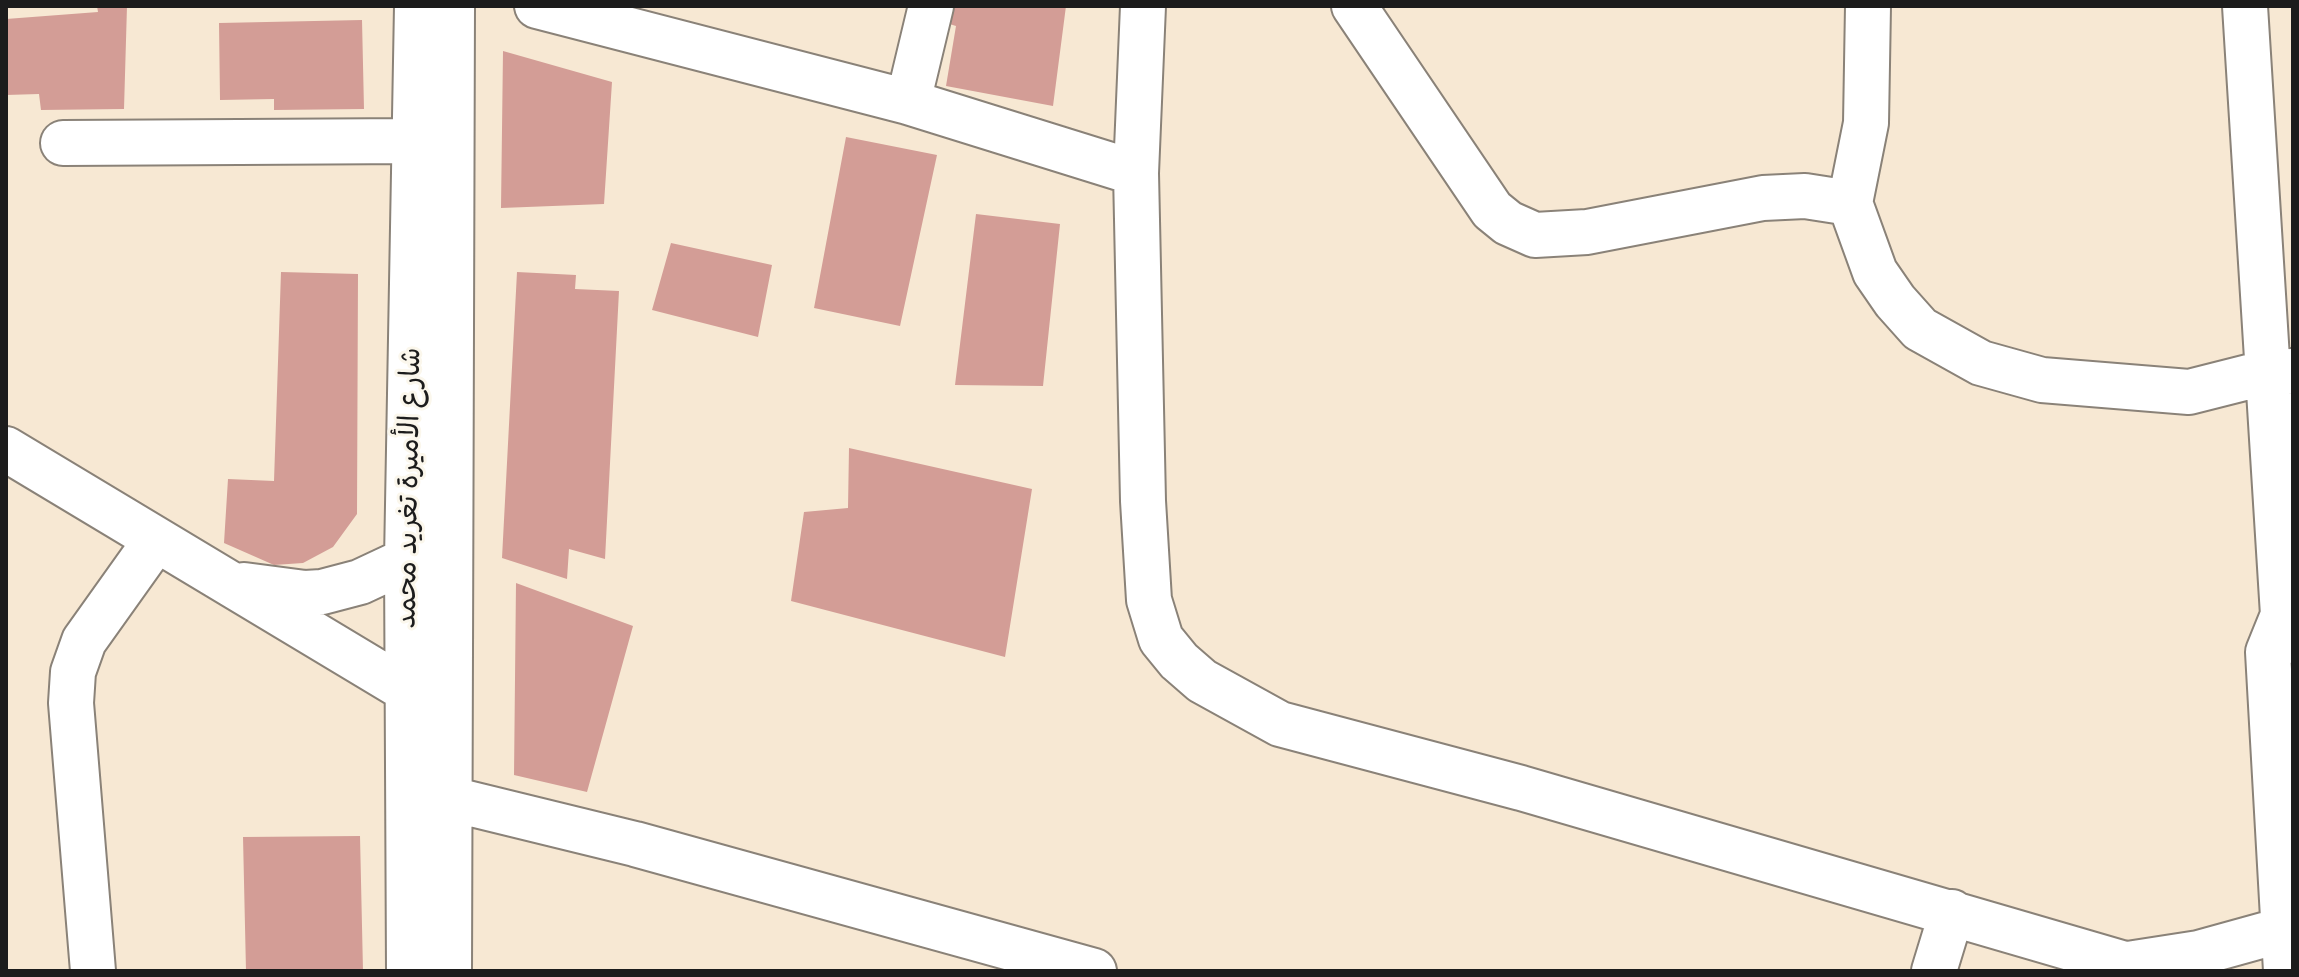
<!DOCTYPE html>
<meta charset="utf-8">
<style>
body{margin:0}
#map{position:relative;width:2299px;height:977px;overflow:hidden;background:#f7e8d3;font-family:Delius,sans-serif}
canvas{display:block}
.frame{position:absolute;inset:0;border:8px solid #1c1c1c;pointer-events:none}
</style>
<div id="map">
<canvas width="2299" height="977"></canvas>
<div class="frame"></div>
</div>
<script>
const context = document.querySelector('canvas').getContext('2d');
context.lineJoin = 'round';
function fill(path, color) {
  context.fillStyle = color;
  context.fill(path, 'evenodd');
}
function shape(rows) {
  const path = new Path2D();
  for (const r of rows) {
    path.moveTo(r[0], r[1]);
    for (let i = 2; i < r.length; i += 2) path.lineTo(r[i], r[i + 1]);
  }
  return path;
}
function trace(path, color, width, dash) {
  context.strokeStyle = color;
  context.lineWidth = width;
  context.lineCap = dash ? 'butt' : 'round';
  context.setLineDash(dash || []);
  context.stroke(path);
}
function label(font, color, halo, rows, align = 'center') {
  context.font = font + ' Delius,"Playpen Sans Arabic",sans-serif';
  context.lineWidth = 6;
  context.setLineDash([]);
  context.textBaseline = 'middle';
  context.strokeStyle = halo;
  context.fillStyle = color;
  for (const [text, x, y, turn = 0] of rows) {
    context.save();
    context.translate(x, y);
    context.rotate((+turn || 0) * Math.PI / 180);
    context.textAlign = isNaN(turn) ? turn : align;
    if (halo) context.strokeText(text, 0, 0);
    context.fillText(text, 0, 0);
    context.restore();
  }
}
const building = shape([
 [97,6,127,6,124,109,41,110,39,94,6,95,6,19,98,12],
 [946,6,1066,6,1053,106,946,86,956,26,943,22],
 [362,20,364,109,274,110,274,99,220,100,219,23],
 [503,51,612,82,604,204,501,208],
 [846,137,937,155,900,326,814,308],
 [976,214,1060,224,1043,386,955,385],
 [671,243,772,265,758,337,652,310],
 [281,272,358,274,357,514,333,547,303,563,274,565,224,543,228,479,274,481],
 [517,272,576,275,575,289,619,291,605,559,569,549,567,579,502,558],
 [849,448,1032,489,1005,657,791,601,804,512,848,508],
 [516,583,633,626,587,792,514,775],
 [360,836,363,971,246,971,243,837]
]);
const minor = shape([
 [537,6,908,102,1136,173],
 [1143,6,1136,173,1143,501,1149,600,1161,639,1179,661,1202,681,1280,724,1521,788,2149,971],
 [1354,6,1492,210,1508,223,1535,235,1587,232,1763,198,1805,196,1850,203,1875,272,1895,301,1920,329,1981,363,2042,380,2189,392,2268,372,2293,371],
 [2245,6,2283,615,2293,641],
 [908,102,931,6],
 [63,143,415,141],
 [1850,203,1866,123,1868,6],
 [6,449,407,690],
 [244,585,305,593,322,592,360,582,407,560],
 [2283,615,2268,652,2286,971],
 [447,798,635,844,1094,971],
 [2128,964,2199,953,2293,927],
 [93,971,71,703,73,672,84,641,156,540],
 [409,971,407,560,417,6],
 [449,971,452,6],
 [1934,971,1952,912]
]);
const streetNames = [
 ["شارع الأميرة تغريد محمد",409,488,-89]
];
fill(building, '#d39d96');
trace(minor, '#8a8278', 48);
trace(minor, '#fff', 44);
label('28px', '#1c1c1c', '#fbf7ec', streetNames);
</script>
